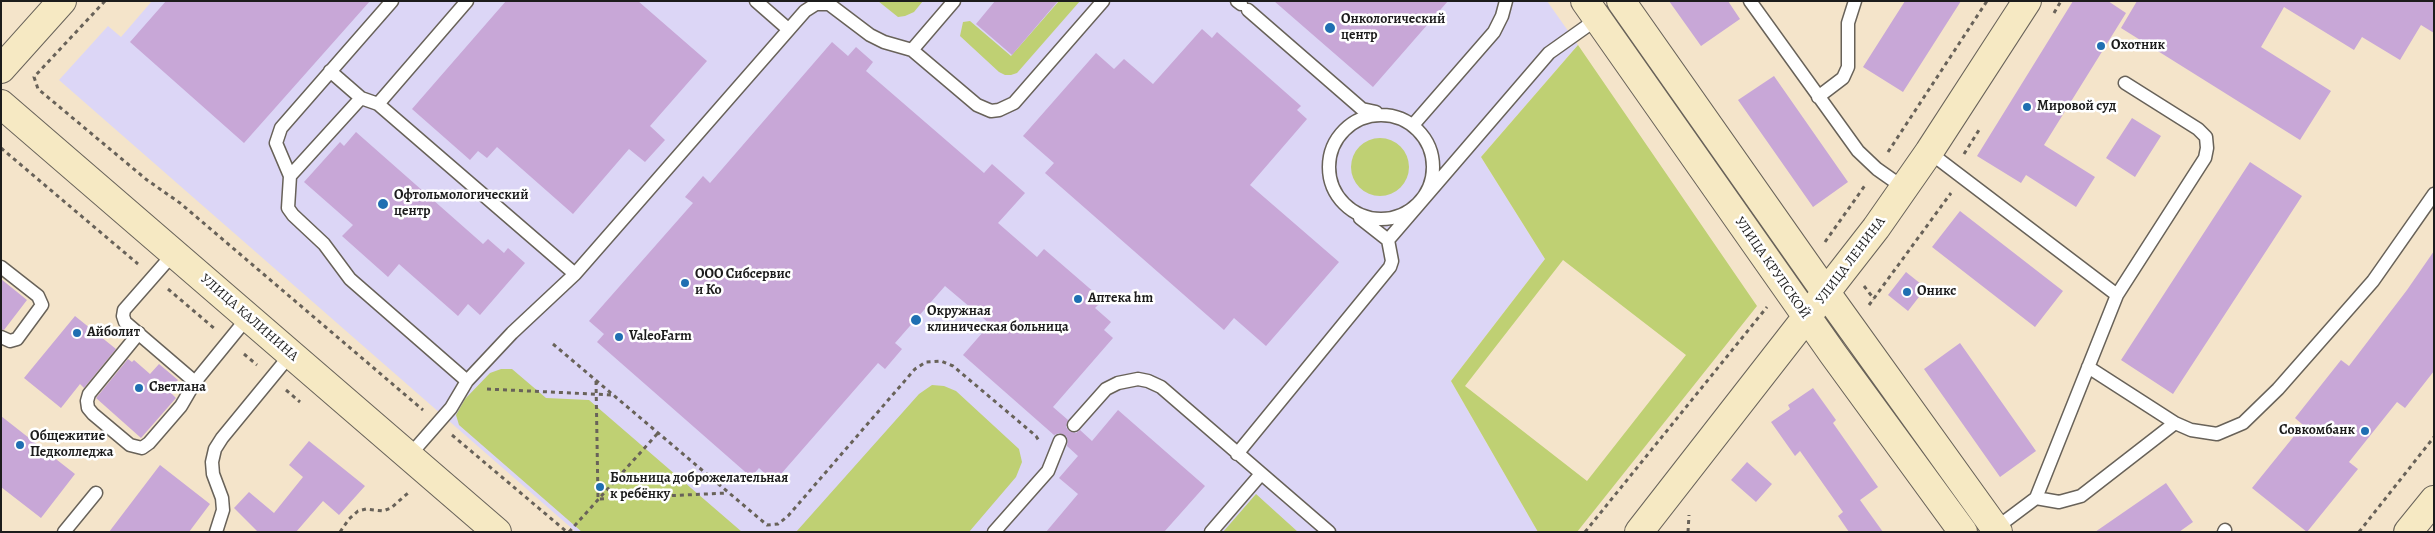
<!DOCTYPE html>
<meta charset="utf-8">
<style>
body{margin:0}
#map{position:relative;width:2435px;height:533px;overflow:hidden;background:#f4e4ca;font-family:Alegreya,serif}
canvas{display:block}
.frame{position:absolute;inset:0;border:2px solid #1c1c1c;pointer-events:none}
</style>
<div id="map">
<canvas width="2435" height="533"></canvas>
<div class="frame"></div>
</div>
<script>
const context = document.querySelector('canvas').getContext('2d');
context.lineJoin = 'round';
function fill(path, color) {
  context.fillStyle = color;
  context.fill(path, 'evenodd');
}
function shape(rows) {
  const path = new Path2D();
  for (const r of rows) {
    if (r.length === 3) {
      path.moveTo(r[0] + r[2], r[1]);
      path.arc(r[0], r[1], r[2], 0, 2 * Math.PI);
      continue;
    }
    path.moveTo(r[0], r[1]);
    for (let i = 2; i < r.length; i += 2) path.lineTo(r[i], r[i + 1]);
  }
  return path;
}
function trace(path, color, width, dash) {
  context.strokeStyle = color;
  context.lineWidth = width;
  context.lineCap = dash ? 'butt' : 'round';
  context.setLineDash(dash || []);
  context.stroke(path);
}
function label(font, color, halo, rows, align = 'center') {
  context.font = font + ' Alegreya,serif';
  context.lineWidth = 5;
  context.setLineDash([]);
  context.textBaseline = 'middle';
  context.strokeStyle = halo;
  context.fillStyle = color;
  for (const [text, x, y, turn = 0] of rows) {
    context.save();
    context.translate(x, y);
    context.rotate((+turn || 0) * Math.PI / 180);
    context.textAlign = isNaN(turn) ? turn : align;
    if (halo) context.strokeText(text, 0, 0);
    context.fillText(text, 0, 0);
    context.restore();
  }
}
const built = shape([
 [152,1,1547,1,1578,45,1481,157,1545,259,1451,381,1538,532,576,532,59,80,108,26,121,37]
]);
const green = shape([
 [878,1,923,1,914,12,905,16,898,17],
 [1059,1,1080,1,1017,73,1011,75,1005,75,999,72,960,36,963,22,970,21,1011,56],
 [1578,45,1757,306,1577,532,1538,532,1451,381,1545,259,1481,157],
 [1563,260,1686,355,1587,481,1465,386],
 [1380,167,29],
 [501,369,512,369,546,398,589,400,742,532,582,532,459,425,456,415,465,399,490,373],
 [932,385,944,386,956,391,1019,449,1022,462,1016,477,969,532,796,532,919,394],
 [1256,494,1298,532,1223,532]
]);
const building = shape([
 [166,1,370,1,244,143,130,42],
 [506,1,638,1,707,61,650,126,665,140,645,162,629,149,573,214,497,147,487,158,478,151,470,160,412,109],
 [995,1,1058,1,1012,55,976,24],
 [1274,1,1448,1,1373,87],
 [1669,1,1728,1,1740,19,1701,46],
 [1905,1,1961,1,1903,92,1863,67],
 [2073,1,2108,1,2126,13,2044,145,2095,177,2076,207,2026,175,2021,183,1977,156],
 [2137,1,2434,1,2434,33,2421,25,2400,60,2362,37,2354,50,2284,7,2261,47,2331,91,2300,140,2121,28],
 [1202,29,1212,38,1217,32,1301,106,1297,110,1307,119,1250,185,1339,262,1266,346,1234,318,1224,330,1045,173,1054,163,1023,136,1096,53,1114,69,1124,59,1153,84],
 [832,42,848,56,856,47,873,62,866,71,984,173,992,164,1025,193,998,223,1037,257,1044,249,1103,300,1095,308,1111,322,1104,330,1113,338,1053,407,1068,420,1066,427,1069,431,1076,433,1080,430,1092,441,1118,410,1205,486,1164,532,1046,532,1078,494,1059,478,1078,456,1067,446,1068,440,1066,436,1059,433,1054,435,963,355,990,324,945,286,895,343,902,349,885,369,878,363,774,482,759,468,751,477,597,342,604,334,589,321,693,203,685,197,703,176,710,183],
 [1774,76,1848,182,1813,207,1738,100],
 [2132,118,2161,136,2135,177,2106,158],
 [356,132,483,244,488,239,504,253,508,248,525,263,480,315,468,304,458,316,399,264,388,277,342,236,353,225,304,182,340,142,344,146],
 [2250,162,2302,196,2173,394,2121,360],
 [1960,211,2063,291,2035,327,1932,247],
 [2434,251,2434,371,2405,408,2397,402,2349,462,2358,469,2307,532,2252,488,2303,425,2295,418,2341,360,2349,366,2407,290],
 [1906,272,1926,288,1908,311,1888,295],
 [1,279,27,300,4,330,1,329],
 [75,316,116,349,84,388,80,384,61,408,24,378],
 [1960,343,2036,451,2000,477,1924,369],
 [128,359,132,362,134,360,150,374,159,364,178,380,169,391,176,398,141,438,96,398],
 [1813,388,1836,420,1833,423,1878,487,1860,500,1883,532,1849,532,1838,516,1843,512,1800,451,1795,456,1771,422,1790,409,1788,405],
 [1,416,75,474,41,518,1,487],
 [309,441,365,486,339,515,323,501,296,532,258,532,234,508,249,492,274,513,303,477,289,465],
 [1747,462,1772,484,1756,502,1731,480],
 [160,465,210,504,189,532,109,532],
 [2166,483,2193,522,2179,532,2095,532]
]);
const path = shape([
 [105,1,34,77,38,89,147,180,180,203,423,410],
 [2054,13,2061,1],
 [1,148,138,264],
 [1888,152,1987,1],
 [1964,154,1979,130],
 [1825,242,1866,184],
 [1864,286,1874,299],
 [168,289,215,329],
 [1869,305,1951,193],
 [553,344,767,525,778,524,788,516,915,369,926,362,941,361,953,366,1036,436,1039,441],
 [244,354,257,365],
 [596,381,598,499,727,493],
 [487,389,613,395],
 [286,390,300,402],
 [452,435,567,532],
 [340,532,349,519,358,511,366,509,383,511,391,508,408,493],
 [569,532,658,433],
 [1585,532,1767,307],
 [1688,532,1689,515],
 [2359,532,2434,437]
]);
const lane = shape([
 [756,1,788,29],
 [1237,1,1241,4],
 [1750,1,1858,151,1877,169,1904,188],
 [1248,10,1362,109,1376,112],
 [912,50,954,1],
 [330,71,361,98,378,104,575,274],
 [1818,97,1843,78,1848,67,1848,23,1855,1],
 [361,98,290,176,288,208,293,215,324,244,350,279,467,381],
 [378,104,467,1],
 [1381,167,52],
 [1413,125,1494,32,1502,16,1506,1],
 [1929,152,2117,295],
 [290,176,276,143,281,128,392,1],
 [1360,218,1388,240],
 [174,253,124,310,123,316,125,322,195,382],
 [1,267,38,296,42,305,17,339,10,341,1,337],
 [139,333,89,394,87,401,88,408,93,414,130,445,142,448,149,443,181,406,195,382,248,317],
 [2088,367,2175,423,2191,430,2217,434,2243,423,2278,389,2373,281,2434,194],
 [1074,425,1106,389,1118,383,1138,379,1148,381,1161,387,1329,532],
 [1237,454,1390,267,1392,261,1388,240,1549,53,1597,19],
 [409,456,451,408,467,381,512,333,575,274,805,11,816,4,829,4,870,35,884,42,912,50,977,105,991,111,999,110,1014,103,1103,1],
 [2036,498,2059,502,2081,496,2175,423],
 [1996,528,2036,498,2117,295,2205,158,2207,148,2206,137,2198,129,2125,83],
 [64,532,96,493],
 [216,532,223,510,222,498,213,474,212,462,215,449,222,438,291,354],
 [994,532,1048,471,1060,441],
 [1211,532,1261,474],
 [2224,532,2225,530]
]);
const secondary = shape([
 [1585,1,1833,354,1963,532],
 [1621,1,1827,294,1998,532],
 [1,69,62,1],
 [1,104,497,532],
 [1639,532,1876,228,1929,152,2027,1],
 [2408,532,2434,500]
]);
const markers = [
 [1330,28,6,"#1f6fb2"],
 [2101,46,5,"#1f6fb2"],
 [2027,107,5,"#1f6fb2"],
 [383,204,6,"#1f6fb2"],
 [685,283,5,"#1f6fb2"],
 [1907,292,5,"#1f6fb2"],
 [1078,299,5,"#1f6fb2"],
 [916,320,6,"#1f6fb2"],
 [77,333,5,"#1f6fb2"],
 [619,337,5,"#1f6fb2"],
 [139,388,5,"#1f6fb2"],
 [2365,431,5,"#1f6fb2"],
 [20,445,5,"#1f6fb2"],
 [600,487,5,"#1f6fb2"]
];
const poiNames = [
 ["Онкологический",1341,20],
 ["центр",1341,36],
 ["Охотник",2111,46],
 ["Мировой суд",2037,107],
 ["Офтольмологический",394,196],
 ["центр",394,212],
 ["ООО Сибсервис",695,275],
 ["и Ко",695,291],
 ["Оникс",1917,292],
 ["Аптека hm",1088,299],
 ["Окружная",927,312],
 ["клиническая больница",927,328],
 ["Айболит",87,333],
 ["ValeoFarm",629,337],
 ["Светлана",149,388],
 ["Совкомбанк",2355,431,"right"],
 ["Общежитие",30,437],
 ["Педколледжа",30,453],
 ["Больница доброжелательная",610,479],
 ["к ребёнку",610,495]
];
const streetNames = [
 ["УЛИЦА ЛЕНИНА",1851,261,-53],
 ["УЛИЦА КРУПСКОЙ",1772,268,55],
 ["УЛИЦА КАЛИНИНА",249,318,41]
];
fill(built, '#dcd6f6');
fill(green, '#bfd073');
fill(building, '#c8a7d7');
trace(lane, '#686259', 15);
trace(secondary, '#686259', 30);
trace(path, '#686259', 3, [4, 4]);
trace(lane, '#fff', 12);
trace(secondary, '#f6e9c3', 28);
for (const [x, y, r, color] of markers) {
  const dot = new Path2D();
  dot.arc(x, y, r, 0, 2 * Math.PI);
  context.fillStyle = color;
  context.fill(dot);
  trace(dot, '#fff', 2);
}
label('bold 14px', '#1c1c1c', '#fff', poiNames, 'left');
label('14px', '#1c1c1c', '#fff', streetNames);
</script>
